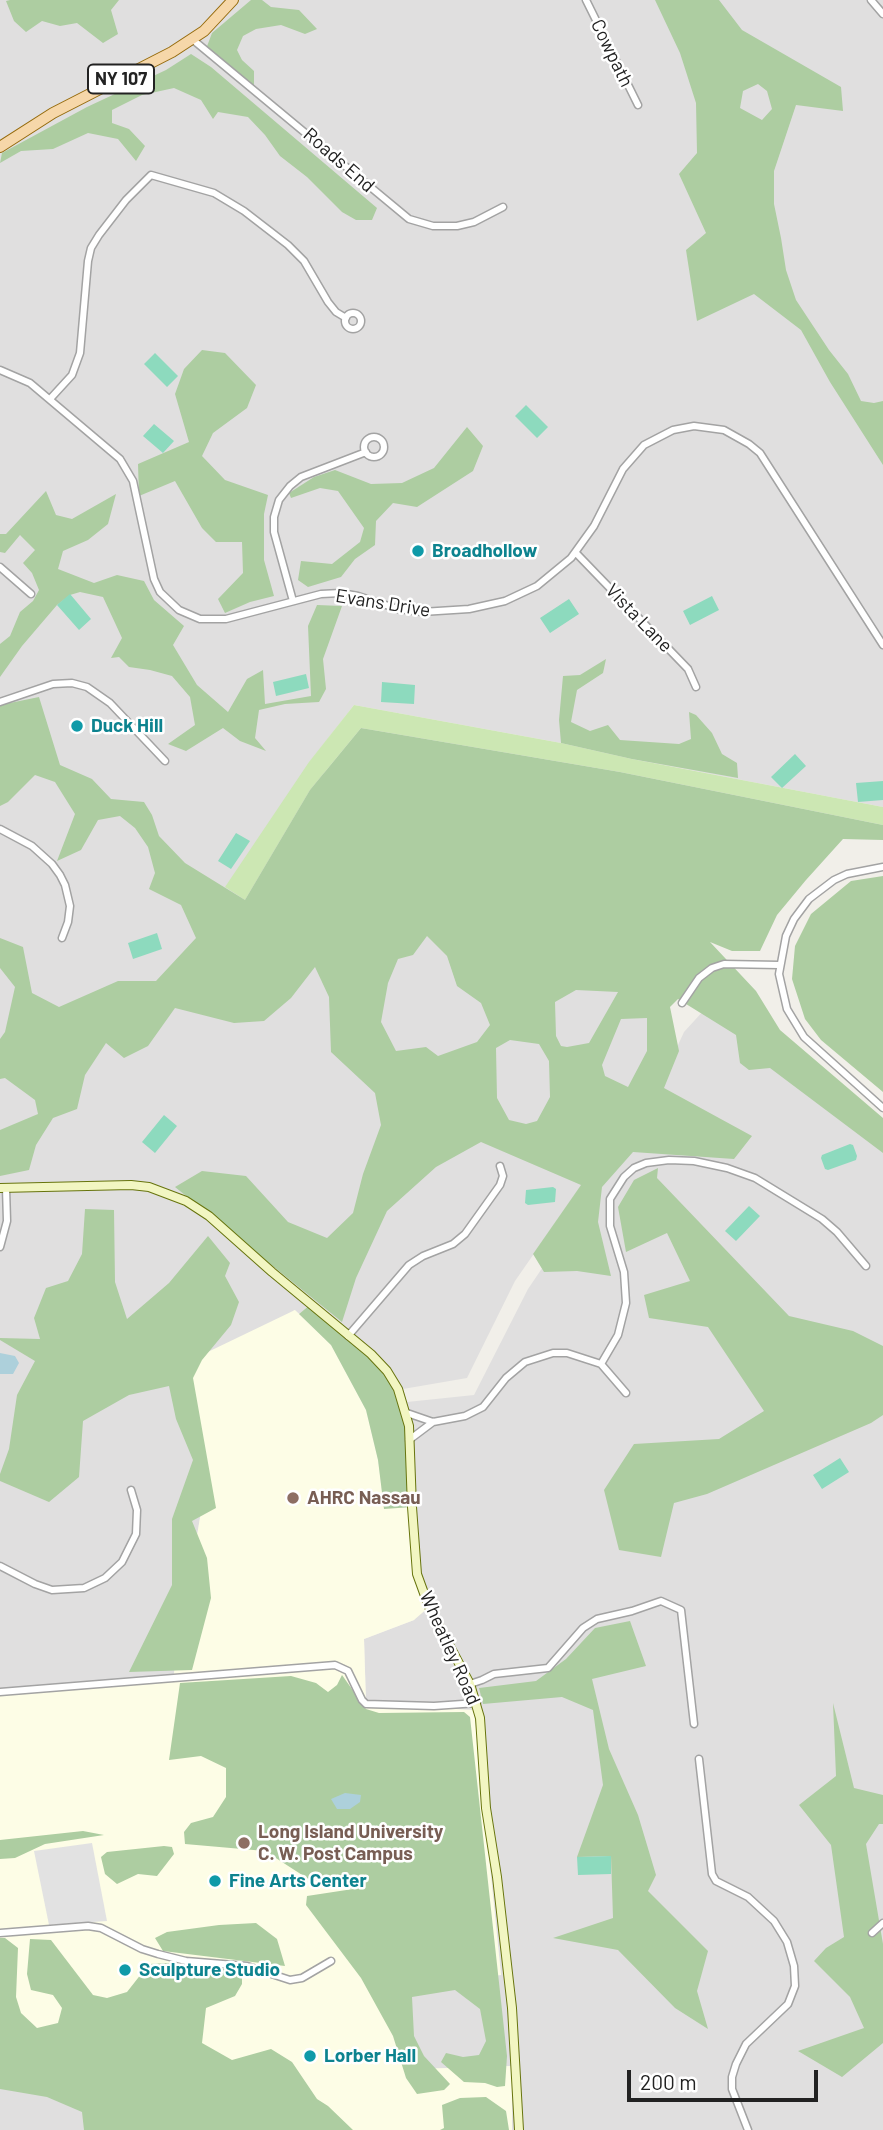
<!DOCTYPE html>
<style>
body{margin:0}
#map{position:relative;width:883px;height:2130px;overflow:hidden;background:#f1efe9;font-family:Barlow,sans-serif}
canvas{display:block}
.scale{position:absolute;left:627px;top:2070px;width:191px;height:32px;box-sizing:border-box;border:4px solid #222;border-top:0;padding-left:9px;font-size:21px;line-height:24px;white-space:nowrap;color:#222;-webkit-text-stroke:5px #fff;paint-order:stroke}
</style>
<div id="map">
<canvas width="883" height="2130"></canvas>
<div class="scale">200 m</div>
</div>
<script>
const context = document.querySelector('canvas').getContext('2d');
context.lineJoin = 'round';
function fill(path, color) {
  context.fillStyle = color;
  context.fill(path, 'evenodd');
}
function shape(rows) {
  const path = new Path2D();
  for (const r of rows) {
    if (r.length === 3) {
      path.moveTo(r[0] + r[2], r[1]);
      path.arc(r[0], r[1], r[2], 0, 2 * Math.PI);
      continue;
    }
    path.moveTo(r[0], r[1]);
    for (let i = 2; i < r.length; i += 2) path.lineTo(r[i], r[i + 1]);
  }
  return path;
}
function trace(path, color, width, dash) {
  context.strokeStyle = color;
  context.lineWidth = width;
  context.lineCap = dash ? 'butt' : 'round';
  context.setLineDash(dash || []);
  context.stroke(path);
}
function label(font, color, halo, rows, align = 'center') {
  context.font = font + ' Barlow,sans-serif';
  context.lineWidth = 5;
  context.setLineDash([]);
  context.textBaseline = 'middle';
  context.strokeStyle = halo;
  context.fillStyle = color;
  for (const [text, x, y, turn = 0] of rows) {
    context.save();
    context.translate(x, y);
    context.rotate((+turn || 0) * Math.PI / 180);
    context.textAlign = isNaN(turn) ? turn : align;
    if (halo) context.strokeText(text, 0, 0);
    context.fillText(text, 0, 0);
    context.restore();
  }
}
const residential = shape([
 [0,0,883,0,883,807,632,759,561,743,354,705,310,762,561,952,668,1028,635,1108,515,1281,467,1378,403,1389,407,1402,474,1395,528,1289,646,1115,684,1032,705,1009,883,1144,883,2130,512,2130,511,2066,417,2069,396,1984,501,1975,474,1711,366,1704,364,1639,414,1620,417,1574,409,1448,311,1304,299,1314,294,1310,205,1488,173,1679,0,1692],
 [0,2065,183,2130,0,2130]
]);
const education = shape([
 [295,1310,331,1345,366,1410,378,1460,384,1508,412,1507,417,1574,429,1607,414,1620,364,1639,366,1704,474,1710,501,1975,396,1984,417,2069,512,2066,512,2130,183,2130,0,2065,0,1692,173,1679,205,1488,187,1362]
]);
const grass = shape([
 [354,705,561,743,632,759,883,807,883,825,620,772,361,728,310,790,245,900,225,887,309,762]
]);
const forest = shape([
 [10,0,119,0,111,10,118,34,103,43,77,23,60,26,42,21,26,32,14,21,6,1],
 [251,0,262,0,271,7,299,10,317,29,305,34,281,25,256,29,243,36,237,50,242,60,254,71,254,86,206,49,212,33],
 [655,0,719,0,742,30,841,87,843,111,796,105,774,171,774,204,781,238,786,270,796,300,829,350,848,374,861,401,874,403,883,401,883,465,830,382,801,330,754,294,697,321,686,250,706,233,679,174,697,153,696,103,680,53],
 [758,84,767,91,772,109,762,120,740,108,743,91],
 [191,54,211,67,377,208,372,220,356,220,342,212,307,177,280,156,265,135,248,117,218,112,213,119,201,100,174,88,142,95,112,110,112,123,129,129,145,146,136,161,118,139,88,133,53,149,21,151,0,163,2,153,87,107,166,70],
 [202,350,225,353,256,385,247,408,213,433,202,456,225,480,268,495,264,514,264,560,274,596,250,602,225,613,218,599,243,573,242,542,216,542,202,528,175,481,139,496,138,464,189,442,175,394,184,369],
 [467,427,483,446,473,471,417,507,393,503,376,521,375,545,355,559,341,577,308,587,298,580,301,561,332,564,360,542,364,528,338,491,320,488,291,498,289,493,314,477,335,470,371,484,402,483,434,468],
 [46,491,56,515,72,519,116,494,108,524,88,540,63,551,58,569,94,583,117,575,144,581,154,600,184,626,173,645,197,685,228,712,247,679,263,670,265,704,311,696,308,626,317,605,342,606,323,659,326,689,319,702,285,704,259,710,255,738,266,751,240,741,223,728,186,751,168,744,195,725,190,697,172,676,150,670,129,667,119,657,111,658,122,638,103,597,80,592,70,595,57,605,22,646,0,677,0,644,10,636,20,612,33,601,39,590,32,573,23,563,35,550,20,535,5,553,0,552,0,534,6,534],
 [606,659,603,673,577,690,571,722,590,731,608,725,620,740,679,744,691,739,689,712,696,715,712,733,722,754,737,763,738,778,632,759,561,743,559,720,563,676,580,675],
 [39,697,60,765,92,779,111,799,144,802,152,815,159,836,185,863,245,900,310,790,361,728,620,772,883,825,883,840,843,839,806,880,777,915,760,951,732,951,710,942,756,991,780,1030,883,1118,883,1153,770,1068,749,1070,740,1063,736,1035,678,999,670,1007,679,1051,664,1088,752,1136,734,1159,633,1152,602,1187,598,1222,611,1276,577,1271,544,1272,533,1254,581,1185,481,1142,436,1167,387,1211,356,1278,342,1322,175,1187,202,1171,246,1176,288,1222,327,1238,353,1213,363,1174,381,1125,375,1093,331,1052,329,997,315,967,291,998,264,1021,234,1023,175,1008,148,1046,124,1058,106,1043,85,1075,77,1109,53,1118,36,1145,29,1170,0,1176,0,1130,38,1114,35,1100,5,1078,0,1079,0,1039,5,1032,15,987,0,968,0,938,23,947,32,993,59,1007,118,981,156,981,196,938,181,905,149,889,155,873,148,847,135,828,120,816,98,820,81,850,57,861,75,814,55,782,35,775,8,802,0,806,0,705],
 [427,936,447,956,457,986,481,1003,490,1025,477,1042,438,1056,426,1047,396,1051,381,1022,388,983,398,959,413,955],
 [576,990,618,992,589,1043,567,1047,561,1046,556,1036,555,1002],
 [647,1018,647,1051,628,1087,605,1076,602,1065,621,1019],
 [510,1040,539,1044,549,1061,550,1097,537,1121,526,1124,509,1120,497,1098,496,1048],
 [883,876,883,1092,821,1040,805,1019,792,979,795,946,811,914,851,881],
 [658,1168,657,1178,789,1316,853,1331,883,1346,883,1415,871,1423,707,1494,674,1503,661,1557,619,1550,604,1490,634,1444,719,1439,764,1411,708,1327,649,1318,644,1295,690,1281,667,1233,626,1252,618,1207,634,1180],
 [85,1209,114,1210,115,1282,127,1319,169,1283,208,1236,230,1263,225,1276,239,1302,231,1325,202,1360,193,1378,216,1508,192,1521,207,1558,211,1598,192,1670,129,1672,172,1585,172,1519,193,1460,176,1419,169,1386,129,1395,83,1421,79,1477,49,1502,0,1481,0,1474,9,1449,17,1395,35,1361,0,1340,0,1338,40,1339,34,1318,46,1288,68,1281,82,1254],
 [311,1304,371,1354,403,1401,412,1507,384,1509,378,1460,366,1410,331,1345,299,1314],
 [630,1621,646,1666,592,1679,609,1749,638,1815,656,1875,648,1891,708,1951,697,1991,708,2029,675,2008,618,1950,553,1938,613,1918,611,1856,577,1857,603,1785,593,1710,562,1697,483,1704,479,1688,536,1681,566,1659,595,1628],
 [342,1675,366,1709,379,1713,464,1712,470,1717,507,2056,505,2086,497,2087,485,2083,464,2082,441,2062,446,2053,463,2057,479,2055,486,2041,480,2009,455,1990,412,1997,414,2036,424,2056,450,2084,444,2090,417,2094,406,2078,393,2036,361,1978,306,1905,307,1896,353,1889,313,1882,265,1851,185,1844,184,1832,191,1823,213,1817,226,1797,226,1768,201,1756,169,1760,180,1683,291,1676,316,1683,328,1692,337,1685],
 [833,1703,854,1788,883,1795,883,1824,879,1824,866,1844,883,1944,883,2043,842,2077,798,2051,864,2028,850,1997,814,1961,826,1948,844,1937,831,1845,799,1805,836,1776],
 [83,1831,104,1835,45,1844,15,1858,0,1859,0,1840],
 [164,1846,172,1847,174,1854,157,1876,138,1874,117,1884,105,1874,101,1857,107,1852],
 [256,1923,277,1939,285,1966,163,1951,155,1938,167,1932,219,1925],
 [0,1938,5,1938,18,1948,16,1997,21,2013,37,2028,58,2023,62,2008,53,1995,31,1990,27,1974,30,1939,51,1940,93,1995,107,1998,127,1992,149,1964,170,1963,242,1971,242,1984,235,1996,206,2008,202,2043,232,2060,271,2049,292,2062,317,2099,328,2106,353,2130,84,2130,82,2112,47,2097,0,2089],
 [486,2097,506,2111,509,2130,440,2130,444,2128,442,2105,460,2098]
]);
const pitch = shape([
 [155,353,178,376,167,387,144,364],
 [526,405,548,427,537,438,515,416],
 [154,424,174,441,163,453,143,436],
 [70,594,91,619,79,630,57,605],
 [712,596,719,610,690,625,683,611],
 [569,599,579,614,550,633,540,618],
 [306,674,309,688,276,696,273,682],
 [382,682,415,685,414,704,381,702],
 [795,754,806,766,782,788,771,777],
 [883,781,883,800,858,802,856,783],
 [236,833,250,841,231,869,218,861],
 [157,933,162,949,133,959,128,943],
 [164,1115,177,1126,155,1153,142,1142],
 [850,1144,853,1145,857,1156,856,1160,828,1170,825,1169,821,1158,822,1155],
 [553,1187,556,1189,555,1202,528,1205,525,1203,526,1190],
 [749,1206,760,1216,736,1241,725,1231],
 [840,1458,849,1472,822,1489,813,1475],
 [611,1856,611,1874,578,1875,577,1857]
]);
const parking = shape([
 [92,1843,107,1921,49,1925,34,1851]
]);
const water = shape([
 [0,1353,15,1356,19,1363,13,1374,0,1374],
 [345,1793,361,1795,360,1802,350,1809,337,1809,331,1799]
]);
const minor = shape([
 [586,0,638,105],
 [871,0,883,14],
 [192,39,409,219,433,226,457,226,474,222,503,207],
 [353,321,8],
 [0,370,30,383,120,459,133,481,154,579,160,592,179,610,200,619,226,619,321,594,341,593,358,596,398,609,422,612,469,609,505,601,537,586,571,558,594,526,623,469,644,445,673,430,694,426,724,430,749,444,760,453,883,645],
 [50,399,72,375,80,353,88,261,91,248,99,235,126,200,151,175,214,193,244,211,288,245,304,261,328,302,336,312,346,318],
 [374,447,10],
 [576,553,688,669,696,687],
 [0,567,31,594],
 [293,601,274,532,274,517,279,500,290,486,301,477,366,452],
 [0,702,53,684,72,683,87,687,110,703,165,761],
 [0,829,32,846,52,864,60,875,65,885,70,906,68,922,62,938],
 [883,867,847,874,834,880,809,899,794,919,786,936,779,974,787,1009,804,1037,883,1108],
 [682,1003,699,978,712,968,724,964,779,965],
 [0,1247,7,1221,6,1188],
 [348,1336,409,1265,423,1256,453,1244,465,1234,500,1185,503,1176,500,1166],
 [601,1364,618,1335,626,1303,624,1272,610,1226,610,1199,624,1177,634,1168,646,1163,669,1160,694,1161,727,1168,755,1178,822,1219,837,1232,866,1266],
 [407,1413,433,1422,465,1416,483,1407,506,1378,525,1362,553,1353,567,1353,601,1364,626,1393],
 [409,1440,433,1422],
 [0,1566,35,1584,52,1590,84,1588,105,1578,122,1562,136,1534,137,1510,131,1490],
 [470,1684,482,1680,494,1674,548,1668,583,1628,597,1619,632,1611,661,1601,681,1610,694,1724],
 [0,1692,335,1665,348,1671,362,1700,366,1704,434,1706,477,1703],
 [699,1759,712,1874,716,1881,748,1897,774,1921,787,1942,794,1966,795,1986,788,2004,746,2044,736,2064,732,2077,732,2089,748,2130],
 [0,1933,88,1926,101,1928,142,1949,158,1954,186,1961,247,1966,290,1980,302,1978,331,1961],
 [872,1933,883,1923]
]);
const secondary = shape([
 [0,1188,131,1185,149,1187,186,1201,209,1216,272,1272,371,1354,387,1371,398,1389,409,1426,412,1507,417,1574,429,1607,470,1684,480,1718,486,1808,497,1877,512,2008,519,2130]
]);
const primary = shape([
 [0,147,53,113,172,52,204,31,233,0]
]);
const markers = [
 [418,551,7,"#0f9aa8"],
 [77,726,7,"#0f9aa8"],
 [293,1498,7,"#8d6e63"],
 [244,1843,7,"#8d6e63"],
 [215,1881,7,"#0f9aa8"],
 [125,1970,7,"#0f9aa8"],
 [310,2056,7,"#0f9aa8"]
];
const shields = [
 [121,79,66]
];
const shieldNames = [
 ["NY 107",121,79]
];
const streetNames = [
 ["Cowpath",612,53,64],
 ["Roads End",339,160,41],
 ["Evans Drive",383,603,9],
 ["Vista Lane",639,618,46],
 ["Wheatley Road",450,1648,66]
];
const cultureNames = [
 ["Broadhollow",432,551],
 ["Duck Hill",91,726],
 ["Fine Arts Center",229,1881],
 ["Sculpture Studio",139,1970],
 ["Lorber Hall",324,2056]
];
const educationNames = [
 ["AHRC Nassau",307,1498],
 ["Long Island University",258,1832],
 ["C. W. Post Campus",258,1854]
];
fill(residential, '#e0dfdf');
fill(education, '#fdfde6');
fill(grass, '#cce7b3');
fill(forest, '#adcda1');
fill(pitch, '#8ddabe');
fill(parking, '#e2e2e2');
fill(water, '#add0db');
trace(minor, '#a3a3a3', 9);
trace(secondary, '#67740d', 10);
trace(primary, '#956a0b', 12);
trace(minor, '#fff', 6);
trace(secondary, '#f2f6c2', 8);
trace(primary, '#f6d7a9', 10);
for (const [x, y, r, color] of markers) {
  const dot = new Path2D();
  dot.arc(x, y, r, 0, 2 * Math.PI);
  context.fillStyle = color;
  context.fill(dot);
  trace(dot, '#fff', 2.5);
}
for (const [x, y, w] of shields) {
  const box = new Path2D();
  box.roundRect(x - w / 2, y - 14.5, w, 29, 5);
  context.fillStyle = '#fff';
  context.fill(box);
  trace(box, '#222', 2);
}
label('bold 18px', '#222', null, shieldNames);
label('19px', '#222', '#fff', streetNames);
label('bold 19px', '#0d838f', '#fff', cultureNames, 'left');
label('bold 19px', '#785e54', '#fff', educationNames, 'left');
</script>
